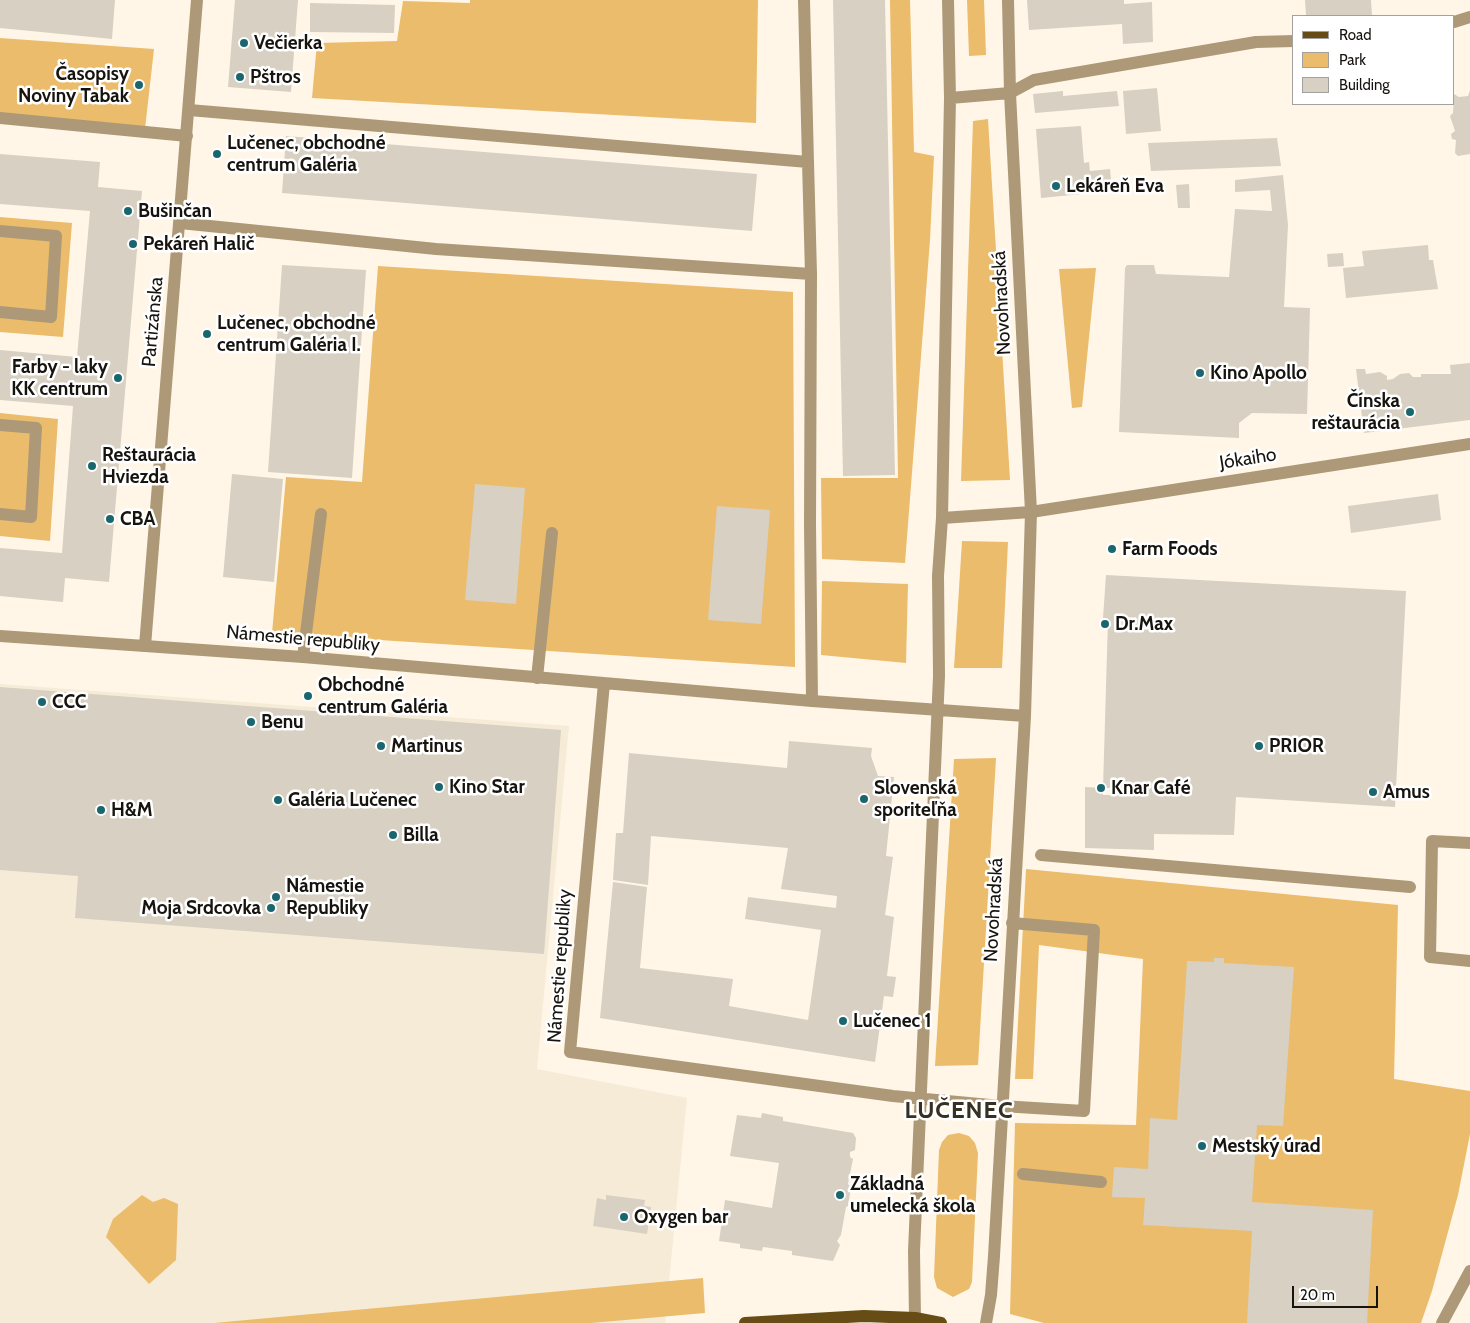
<!DOCTYPE html>
<meta charset="utf-8">
<style>
body{margin:0}
#map{position:relative;width:1470px;height:1323px;overflow:hidden;background:#fff6e8;font-family:Cabin,sans-serif}
canvas{display:block}
.legend{position:absolute;left:1292px;top:15px;width:162px;height:90px;box-sizing:border-box;background:#fff;border:1px solid #a2a19f;margin:0;padding:6px 9px;list-style:none;font-size:15px;color:#17140f}
.legend li{display:flex;align-items:center;gap:10px;height:25px}
.legend b{width:25px;border:1px solid #a2a19f}
.scale{position:absolute;left:1292px;top:1286px;width:86px;height:22px;box-sizing:border-box;border:2px solid #17140f;border-top:0;padding-left:6px;font-size:15px;line-height:18px;white-space:nowrap;color:#17140f;-webkit-text-stroke:4px #fff;paint-order:stroke}
</style>
<div id="map">
<canvas width="1470" height="1323"></canvas>
<ul class="legend">
<li><b style="height:6px;background:#684c16"></b>Road</li>
<li><b style="height:14px;background:#ebbc6b"></b>Park</li>
<li><b style="height:14px;background:#d8d0c2"></b>Building</li>
</ul>
<div class="scale">20 m</div>
</div>
<script>
const context = document.querySelector('canvas').getContext('2d');
context.lineJoin = 'round';
function fill(path, color) {
  context.fillStyle = color;
  context.fill(path, 'evenodd');
}
function shape(rows) {
  const path = new Path2D();
  for (const r of rows) {
    path.moveTo(r[0], r[1]);
    for (let i = 2; i < r.length; i += 2) path.lineTo(r[i], r[i + 1]);
  }
  return path;
}
function trace(path, color, width, dash) {
  context.strokeStyle = color;
  context.lineWidth = width;
  context.lineCap = dash ? 'butt' : 'round';
  context.setLineDash(dash || []);
  context.stroke(path);
}
function label(font, color, halo, rows, align = 'center') {
  context.font = font + ' Cabin,sans-serif';
  context.lineWidth = 5;
  context.setLineDash([]);
  context.textBaseline = 'middle';
  context.strokeStyle = halo;
  context.fillStyle = color;
  for (const [text, x, y, turn = 0] of rows) {
    context.save();
    context.translate(x, y);
    context.rotate((+turn || 0) * Math.PI / 180);
    context.textAlign = isNaN(turn) ? turn : align;
    if (halo) context.strokeText(text, 0, 0);
    context.fillText(text, 0, 0);
    context.restore();
  }
}
const built = shape([
 [0,684,569,726,537,1069,687,1098,665,1323,0,1323]
]);
const green = shape([
 [470,0,758,0,756,123,312,98,317,43,397,41,403,1,470,3],
 [890,0,910,0,914,152,934,156,930,240,905,563,822,559,821,478,898,478],
 [967,0,984,0,986,55,969,56],
 [0,38,154,49,145,129,0,115],
 [988,119,1010,480,961,481,973,121],
 [0,217,72,223,63,337,0,332],
 [378,266,793,292,795,667,272,633,286,477,362,482],
 [1096,268,1082,407,1072,408,1059,269],
 [0,413,58,419,50,541,0,536],
 [962,541,1008,542,1002,668,954,668],
 [822,581,908,584,906,663,821,655],
 [996,758,978,1065,935,1066,954,759],
 [1026,869,1398,905,1394,1079,1470,1091,1470,1134,1458,1195,1432,1291,1421,1323,1044,1323,1010,1314,1015,1123,1136,1125,1143,959,1039,945,1033,1079,1015,1079],
 [959,1133,969,1136,975,1143,978,1153,972,1282,969,1289,953,1297,937,1288,934,1277,939,1150,942,1142,948,1135],
 [142,1195,153,1202,164,1198,178,1204,176,1260,149,1284,106,1237,113,1219],
 [703,1278,705,1313,591,1323,214,1323]
]);
const building = shape([
 [0,0,115,0,112,39,0,28],
 [235,0,298,0,291,92,228,87],
 [833,0,885,0,895,475,843,476],
 [1027,0,1124,0,1124,4,1152,2,1153,42,1123,44,1122,24,1029,30],
 [1305,0,1371,0,1372,16,1306,16],
 [310,3,395,5,394,33,310,32],
 [1157,88,1161,131,1126,134,1123,91],
 [1470,90,1470,154,1458,156,1455,153,1456,140,1452,139,1451,134,1455,131,1450,116,1453,113,1454,94,1459,97,1468,96],
 [1063,91,1063,96,1117,91,1119,106,1035,113,1033,94],
 [1081,126,1084,163,1089,162,1090,171,1110,169,1112,191,1041,198,1036,129],
 [286,136,757,174,752,231,282,193],
 [1277,138,1281,166,1151,171,1148,143],
 [0,154,100,162,98,187,142,191,109,582,65,578,63,602,0,596,0,548,62,553,73,406,0,400,0,350,77,357,90,211,0,204],
 [1283,175,1288,225,1284,307,1310,308,1307,414,1252,413,1239,423,1239,438,1119,432,1125,268,1127,265,1154,265,1156,274,1229,277,1235,209,1272,211,1270,190,1235,192,1235,180],
 [1189,184,1190,208,1178,208,1176,185],
 [1428,245,1429,260,1433,260,1438,289,1346,298,1343,268,1364,266,1362,251],
 [1343,253,1344,266,1328,267,1327,254],
 [282,265,366,270,352,478,268,472],
 [1470,363,1470,420,1364,433,1356,369,1365,369,1366,374,1380,372,1387,376,1387,380,1393,379,1400,374,1409,373,1413,377,1421,377,1421,374,1451,374,1450,365],
 [232,474,283,479,274,582,223,577],
 [475,484,525,488,516,604,465,600],
 [1438,494,1441,520,1351,533,1348,506],
 [717,506,770,510,761,624,708,620],
 [1106,575,1406,591,1395,807,1236,797,1234,835,1154,834,1154,850,1085,848,1085,787,1103,788,1103,795,1116,795,1117,792,1110,792,1111,788,1103,788,1108,619,1103,618],
 [0,687,561,730,544,954,75,918,78,876,0,870],
 [789,741,872,748,871,756,878,776,894,777,886,856,893,857,885,915,894,917,887,976,896,977,893,997,884,996,875,1062,600,1018,613,882,647,887,640,968,733,979,729,1006,808,1020,821,930,745,919,748,897,836,908,837,896,781,889,788,848,651,836,648,885,613,880,616,833,623,833,629,753,787,768],
 [1214,958,1224,958,1224,963,1294,967,1283,1126,1257,1125,1252,1202,1373,1210,1367,1323,1247,1323,1252,1231,1143,1225,1145,1198,1112,1197,1114,1167,1148,1169,1150,1118,1177,1120,1187,961,1214,962],
 [762,1113,783,1117,783,1121,853,1133,856,1138,855,1150,850,1152,850,1157,853,1159,848,1184,851,1188,848,1206,846,1207,841,1235,837,1241,840,1245,833,1261,792,1255,792,1251,763,1247,762,1251,740,1248,740,1244,719,1241,725,1200,772,1208,779,1163,730,1156,737,1115,761,1118],
 [606,1195,645,1200,644,1206,651,1207,647,1234,593,1226,597,1198,606,1200]
]);
const service = shape([
 [1454,22,1470,17],
 [1010,93,1034,80,1256,42,1294,41],
 [189,110,808,162,804,0],
 [0,118,187,136],
 [180,223,436,249,811,274,808,162],
 [0,231,56,236,51,317,0,312],
 [811,274,810,524,812,701],
 [0,425,36,428,31,517,0,514],
 [303,657,321,514],
 [537,678,552,533],
 [1470,843,1432,841,1430,957,1470,961],
 [1001,1106,1084,1111,1094,930,1012,923]
]);
const pedestrian = shape([
 [1041,855,1410,887],
 [1023,1174,1101,1182],
 [1442,1323,1470,1271]
]);
const minor = shape([
 [950,98,1010,93],
 [942,518,1031,512,1470,444],
 [145,646,303,657,812,701,1025,716],
 [604,683,570,1052,893,1096,1001,1106],
 [917,1323,915,1318,914,1251,939,676,938,576,942,518,950,98,948,0],
 [986,1323,991,1295,994,1256,1025,716,1031,512,1010,93,1008,0]
]);
const tertiary = shape([
 [0,636,145,646,197,0]
]);
const primary = shape([
 [745,1323,864,1316,915,1318,941,1323]
]);
const markers = [
 [244,43,5,"#19666e"],
 [240,77,5,"#19666e"],
 [139,85,5,"#19666e"],
 [217,154,5,"#19666e"],
 [1056,186,5,"#19666e"],
 [128,211,5,"#19666e"],
 [133,244,5,"#19666e"],
 [207,334,5,"#19666e"],
 [1200,373,5,"#19666e"],
 [118,378,5,"#19666e"],
 [1410,412,5,"#19666e"],
 [92,466,5,"#19666e"],
 [110,519,5,"#19666e"],
 [1112,549,5,"#19666e"],
 [1105,624,5,"#19666e"],
 [308,696,5,"#19666e"],
 [42,702,5,"#19666e"],
 [251,722,5,"#19666e"],
 [381,746,5,"#19666e"],
 [1259,746,5,"#19666e"],
 [439,787,5,"#19666e"],
 [1101,788,5,"#19666e"],
 [1373,792,5,"#19666e"],
 [864,799,5,"#19666e"],
 [278,800,5,"#19666e"],
 [101,810,5,"#19666e"],
 [393,835,5,"#19666e"],
 [276,897,5,"#19666e"],
 [271,908,5,"#19666e"],
 [843,1021,5,"#19666e"],
 [1202,1146,5,"#19666e"],
 [840,1195,5,"#19666e"],
 [624,1217,5,"#19666e"]
];
const poiNames = [
 ["Večierka",254,43],
 ["Časopisy",129,74,"right"],
 ["Noviny Tabak",129,96,"right"],
 ["Pštros",250,77],
 ["Lučenec, obchodné",227,143],
 ["centrum Galéria",227,165],
 ["Lekáreň Eva",1066,186],
 ["Bušinčan",138,211],
 ["Pekáreň Halič",143,244],
 ["Lučenec, obchodné",217,323],
 ["centrum Galéria I.",217,345],
 ["Farby - laky",108,367,"right"],
 ["KK centrum",108,389,"right"],
 ["Kino Apollo",1210,373],
 ["Čínska",1400,401,"right"],
 ["reštaurácia",1400,423,"right"],
 ["Reštaurácia",102,455],
 ["Hviezda",102,477],
 ["CBA",120,519],
 ["Farm Foods",1122,549],
 ["Dr.Max",1115,624],
 ["Obchodné",318,685],
 ["centrum Galéria",318,707],
 ["CCC",52,702],
 ["Benu",261,722],
 ["Martinus",391,746],
 ["PRIOR",1269,746],
 ["Kino Star",449,787],
 ["Slovenská",874,788],
 ["sporiteľňa",874,810],
 ["Knar Café",1111,788],
 ["Amus",1383,792],
 ["Galéria Lučenec",288,800],
 ["H&M",111,810],
 ["Billa",403,835],
 ["Námestie",286,886],
 ["Republiky",286,908],
 ["Moja Srdcovka",261,908,"right"],
 ["Lučenec 1",853,1021],
 ["Mestský úrad",1212,1146],
 ["Základná",850,1184],
 ["umelecká škola",850,1206],
 ["Oxygen bar",634,1217]
];
const streetNames = [
 ["Novohradská",1002,303,-93],
 ["Partizánska",153,322,-85],
 ["Jókaiho",1248,459,-9],
 ["Námestie republiky",303,639,5],
 ["Novohradská",994,910,-87],
 ["Námestie republiky",560,966,-86]
];
const districtNames = [
 ["LUČENEC",959,1111]
];
fill(built, '#f6ebd6');
fill(green, '#ebbc6b');
fill(building, '#d8d0c2');
trace(service, '#ad9977', 12);
trace(pedestrian, '#ad9977', 12);
trace(minor, '#ad9977', 12);
trace(tertiary, '#ad9977', 12);
trace(primary, '#684c16', 12);
for (const [x, y, r, color] of markers) {
  const dot = new Path2D();
  dot.arc(x, y, r, 0, 2 * Math.PI);
  context.fillStyle = color;
  context.fill(dot);
  trace(dot, '#fff', 2);
}
label('bold 19px', '#17140f', '#fff', poiNames, 'left');
label('19px', '#17140f', '#fff', streetNames);
context.letterSpacing = '1px';
label('bold 24px', '#373025', '#fff', districtNames);
context.letterSpacing = '0px';
</script>
